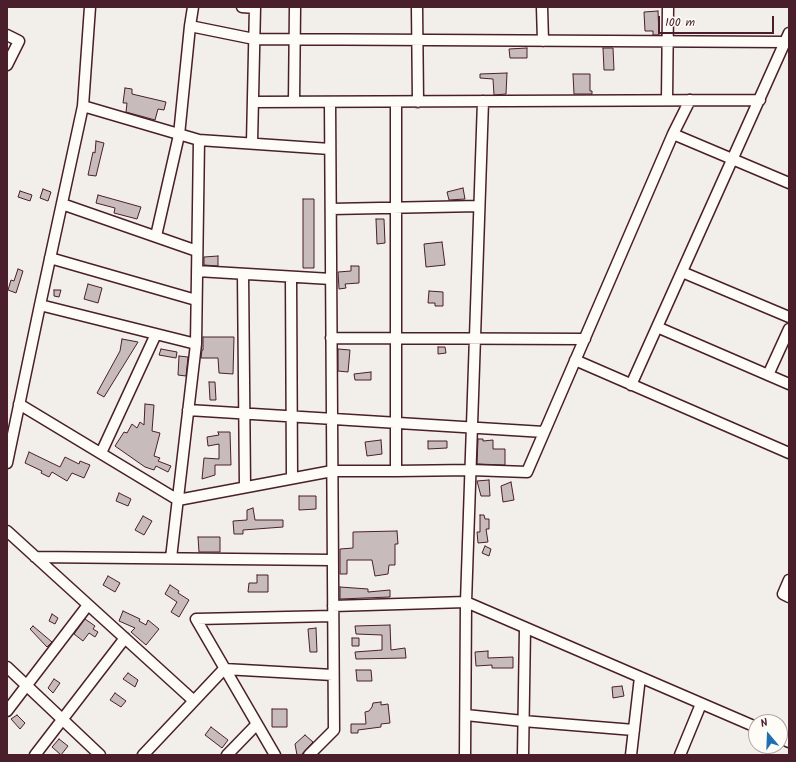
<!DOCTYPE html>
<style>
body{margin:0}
#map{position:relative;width:796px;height:762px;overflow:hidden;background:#f2efeb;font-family:Kalam,sans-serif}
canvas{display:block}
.frame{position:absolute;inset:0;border:8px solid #4a1f2b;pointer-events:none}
.north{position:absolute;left:748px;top:714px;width:40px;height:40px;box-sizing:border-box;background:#fdfcf7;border:1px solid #b5a4a5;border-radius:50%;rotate:341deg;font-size:11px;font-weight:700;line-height:16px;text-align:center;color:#4a1f2b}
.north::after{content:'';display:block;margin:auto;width:14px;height:18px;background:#1f6fb2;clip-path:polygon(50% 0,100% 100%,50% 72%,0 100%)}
.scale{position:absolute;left:658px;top:16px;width:116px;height:18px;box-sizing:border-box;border:2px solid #4a1f2b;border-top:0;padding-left:5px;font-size:12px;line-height:14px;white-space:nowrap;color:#4a1f2b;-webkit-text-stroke:3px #fdfcf7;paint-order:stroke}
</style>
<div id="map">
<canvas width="796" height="762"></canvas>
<div class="frame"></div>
<div class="north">N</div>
<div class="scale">100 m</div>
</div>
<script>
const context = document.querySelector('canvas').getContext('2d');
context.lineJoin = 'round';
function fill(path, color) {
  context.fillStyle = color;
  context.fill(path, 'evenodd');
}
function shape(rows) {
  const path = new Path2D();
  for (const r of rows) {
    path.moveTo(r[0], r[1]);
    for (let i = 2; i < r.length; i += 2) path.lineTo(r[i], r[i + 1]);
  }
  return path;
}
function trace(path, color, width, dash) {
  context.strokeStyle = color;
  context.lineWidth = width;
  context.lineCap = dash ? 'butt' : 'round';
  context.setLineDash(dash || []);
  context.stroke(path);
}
const building = shape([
 [658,11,659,35,653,35,653,31,645,31,644,12,658,11],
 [527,48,527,58,510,58,509,49,527,48],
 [603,48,613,48,614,70,604,70,603,48],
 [507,73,506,94,494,95,493,79,480,78,480,74,507,73],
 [573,74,590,74,590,91,592,91,592,94,574,94,573,74],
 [125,88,132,89,132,94,166,102,164,110,158,109,155,120,126,112,127,103,123,103,125,88],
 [96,141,104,143,96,176,88,175,93,152,95,153,96,141],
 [463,188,465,199,449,200,447,192,463,188],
 [43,189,51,192,48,201,40,198,43,189],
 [20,191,32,195,30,201,18,197,20,191],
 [98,195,141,207,137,219,114,213,115,208,96,203,98,195],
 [303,199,314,199,314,268,303,268,303,199],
 [376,219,384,219,385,243,377,244,376,219],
 [442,242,445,265,426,267,424,244,442,242],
 [218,256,218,266,204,265,204,257,218,256],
 [351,266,359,266,359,283,345,284,346,288,339,289,338,272,351,271,351,266],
 [18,269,23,271,16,293,8,290,11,280,14,281,18,269],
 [88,284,102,288,98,303,84,299,88,284],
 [54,290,61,290,59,297,54,296,54,290],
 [429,291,443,292,443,306,435,306,435,303,428,303,429,291],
 [203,337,234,337,233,374,219,373,218,358,201,358,202,350,203,350,203,337],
 [122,339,138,342,104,397,97,393,120,351,122,339],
 [438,347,445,347,446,353,438,354,438,347],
 [161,349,177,352,176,358,159,355,161,349],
 [338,349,350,350,348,372,338,371,338,349],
 [179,356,188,357,186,376,178,375,179,356],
 [371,372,371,380,355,380,354,374,371,372],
 [209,382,215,382,216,400,210,400,209,382],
 [145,404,154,405,152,431,160,433,154,456,160,458,158,461,171,466,168,472,156,466,154,470,145,467,115,446,124,432,127,433,132,424,137,428,140,422,144,425,145,404],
 [218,432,230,432,231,465,215,465,215,475,202,479,204,458,219,459,219,444,208,446,207,437,219,435,218,432],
 [478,439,483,439,483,441,493,440,493,449,505,449,505,465,477,464,478,439],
 [381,440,382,454,367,456,365,442,381,440],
 [428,441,447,441,447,448,428,449,428,441],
 [29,452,60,467,65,457,79,464,80,461,90,465,84,478,72,473,67,481,52,472,49,477,41,473,42,471,25,463,29,452],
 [489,480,490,496,481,496,477,481,489,480],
 [511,482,514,500,503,502,501,486,511,482],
 [119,493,131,499,128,506,116,501,119,493],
 [299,496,316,496,316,509,299,510,299,496],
 [253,508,255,520,283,520,283,527,243,530,243,534,234,534,233,521,247,520,247,510,253,508],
 [480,515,484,515,485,519,489,519,489,529,486,529,488,542,478,543,477,532,480,532,480,515],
 [143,516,152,521,144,535,135,530,143,516],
 [397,531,398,544,395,544,395,565,389,565,388,574,375,576,372,560,347,560,347,574,340,574,340,549,353,548,353,532,397,531],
 [198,537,220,537,220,552,199,552,198,537],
 [485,546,491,549,489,556,482,553,485,546],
 [257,575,268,575,268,592,248,592,249,583,257,583,257,575],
 [108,576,120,583,115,592,103,585,108,576],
 [170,585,179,591,178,593,189,600,179,617,171,612,177,602,165,594,170,585],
 [340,587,368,589,368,592,390,590,390,597,340,599,340,587],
 [123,611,140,619,139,621,146,625,148,620,159,629,146,645,131,632,135,628,119,621,123,611],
 [52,614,58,618,55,624,49,621,52,614],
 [85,619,95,626,93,629,98,632,95,637,89,633,83,641,74,634,85,619],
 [390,625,391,650,405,648,406,658,356,659,355,652,382,650,382,635,356,634,355,626,390,625],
 [33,626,52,642,47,647,30,629,33,626],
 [316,628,317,652,310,652,308,629,316,628],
 [352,638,359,638,359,646,352,646,352,638],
 [488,651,488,658,513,657,513,668,492,668,492,665,476,666,475,652,488,651],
 [356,670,371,670,372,681,357,681,356,670],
 [128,673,138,680,135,687,123,679,128,673],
 [54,679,60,683,53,693,48,688,54,679],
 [622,686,624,696,613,698,612,687,622,686],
 [115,693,126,701,121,707,110,700,115,693],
 [381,702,381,705,388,704,390,723,381,724,381,727,358,730,358,733,351,733,351,724,366,724,365,712,369,711,372,707,373,703,381,702],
 [272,709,287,709,287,727,272,727,272,709],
 [17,715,25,723,20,729,11,719,17,715],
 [211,727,228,740,222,748,205,735,211,727],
 [305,735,313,742,301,755,297,755,295,744,305,735],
 [59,739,68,746,61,755,52,747,59,739]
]);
const minor = shape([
 [242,7,255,8],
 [417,7,418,102],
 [542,7,543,41],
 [190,26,254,39,785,42],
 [7,35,19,41,7,65],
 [667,100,668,7],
 [253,102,760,100],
 [294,102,295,7],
 [396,102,396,471],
 [83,106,199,140,330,149],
 [673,134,789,183],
 [252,143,255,7],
 [62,204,197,251],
 [331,209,479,206],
 [156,236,179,135,190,26,193,7],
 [50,258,196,300],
 [197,271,331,279],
 [682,272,789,317],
 [243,274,245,487],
 [291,277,292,478],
 [40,305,196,344],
 [657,327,789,384],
 [331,338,585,339],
 [575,360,789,453],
 [768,375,789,329],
 [631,385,789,33],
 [19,404,178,500,332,471,396,471,471,470,527,472,673,134,690,100],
 [188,410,544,432],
 [101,453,156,334],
 [7,463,40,305,83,106,90,7],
 [7,531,194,701],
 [35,557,332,560],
 [171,558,196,344,199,140],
 [789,580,783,594,789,597],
 [333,606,466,602,756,727],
 [7,667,100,755],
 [7,711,88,605],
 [466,715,523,721,634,730],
 [780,738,789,742],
 [35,755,125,638],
 [143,755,224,669,333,675],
 [227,755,257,724],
 [275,755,196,619,333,616],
 [309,755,334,730,330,102],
 [465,755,466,602,483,101],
 [523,755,525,628],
 [631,755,640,677],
 [680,755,701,704]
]);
fill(building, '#c8bbbb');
trace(building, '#4a1f2b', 1);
trace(minor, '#4a1f2b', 13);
trace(minor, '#fdfcf7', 10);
</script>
